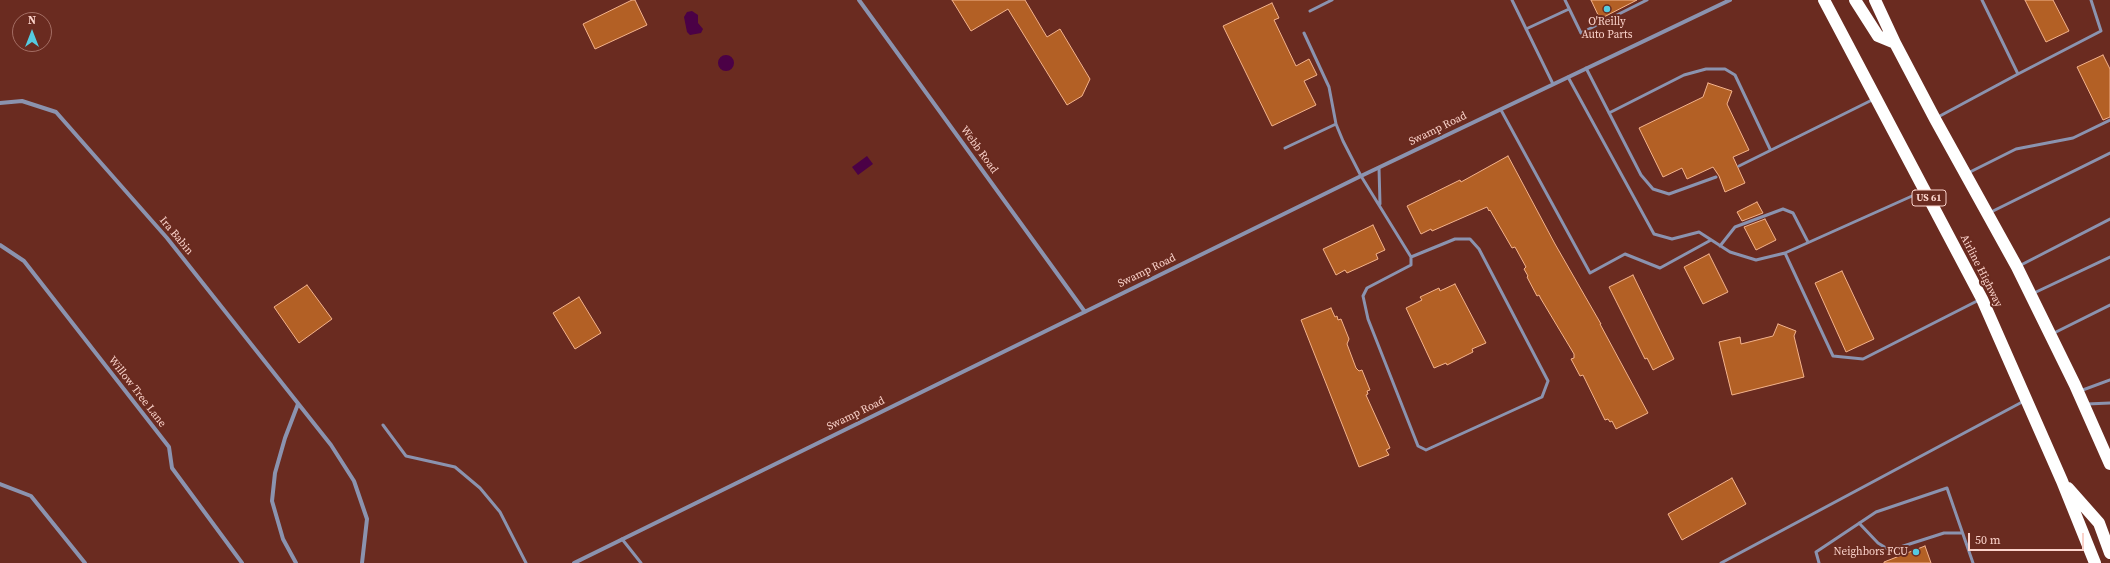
<!DOCTYPE html>
<style>
body{margin:0}
#map{position:relative;width:2110px;height:563px;overflow:hidden;background:#6a2b20;font-family:"Source Serif 4",serif}
canvas{display:block}
.north{position:absolute;left:12px;top:12px;width:40px;height:40px;box-sizing:border-box;background:#6a2b20;border:1px solid #a46e64;border-radius:50%;rotate:0deg;font-size:11px;font-weight:700;line-height:16px;text-align:center;color:#fbd3cb}
.north::after{content:'';display:block;margin:auto;width:14px;height:18px;background:#55cadf;clip-path:polygon(50% 0,100% 100%,50% 72%,0 100%)}
.scale{position:absolute;left:1968px;top:533px;width:116px;height:18px;box-sizing:border-box;border:2px solid #fbd3cb;border-top:0;padding-left:5px;font-size:12px;line-height:14px;white-space:nowrap;color:#fbd3cb;-webkit-text-stroke:3px #6a2b20;paint-order:stroke}
</style>
<div id="map">
<canvas width="2110" height="563"></canvas>
<div class="north">N</div>
<div class="scale">50 m</div>
</div>
<script>
const context = document.querySelector('canvas').getContext('2d');
context.lineJoin = 'round';
function fill(path, color) {
  context.fillStyle = color;
  context.fill(path, 'evenodd');
}
function shape(rows) {
  const path = new Path2D();
  for (const r of rows) {
    if (r.length === 3) {
      path.moveTo(r[0] + r[2], r[1]);
      path.arc(r[0], r[1], r[2], 0, 2 * Math.PI);
      continue;
    }
    path.moveTo(r[0], r[1]);
    for (let i = 2; i < r.length; i += 2) path.lineTo(r[i], r[i + 1]);
  }
  return path;
}
function trace(path, color, width, dash) {
  context.strokeStyle = color;
  context.lineWidth = width;
  context.lineCap = dash ? 'butt' : 'round';
  context.setLineDash(dash || []);
  context.stroke(path);
}
function label(font, color, halo, rows, align = 'center') {
  context.font = font + ' "Source Serif 4",serif';
  context.lineWidth = 4;
  context.setLineDash([]);
  context.textBaseline = 'middle';
  context.strokeStyle = halo;
  context.fillStyle = color;
  for (const [text, x, y, turn = 0] of rows) {
    context.save();
    context.translate(x, y);
    context.rotate((+turn || 0) * Math.PI / 180);
    context.textAlign = isNaN(turn) ? turn : align;
    if (halo) context.strokeText(text, 0, 0);
    context.fillText(text, 0, 0);
    context.restore();
  }
}
const water = shape([
 [692,11,698,15,698,23,703,29,701,33,690,35,687,32,684,17,687,12],
 [726,63,8],
 [867,156,873,164,858,175,852,167]
]);
const building = shape([
 [632,0,635,0,647,25,595,49,583,24,632,0],
 [952,0,1025,0,1047,37,1060,29,1090,79,1082,96,1067,105,1008,9,971,31,952,0],
 [1591,0,1637,0,1600,19,1591,0],
 [2025,0,2053,0,2069,31,2046,42,2025,0],
 [1272,3,1279,18,1274,20,1296,66,1309,59,1317,75,1304,81,1316,105,1272,126,1223,26,1272,3],
 [2103,55,2110,69,2110,117,2103,120,2077,67,2103,55],
 [1708,83,1732,91,1727,104,1749,150,1733,157,1745,183,1725,192,1719,176,1713,167,1687,179,1682,168,1663,177,1639,128,1703,97,1708,83],
 [1508,156,1555,244,1601,324,1600,324,1648,413,1616,429,1612,421,1610,422,1608,419,1605,420,1583,375,1580,376,1571,359,1574,358,1574,354,1541,299,1539,295,1537,296,1527,277,1528,276,1524,269,1526,267,1515,247,1512,248,1490,210,1489,211,1487,207,1432,231,1431,229,1421,234,1407,206,1460,180,1461,182,1508,156],
 [1757,202,1763,213,1742,221,1737,212,1757,202],
 [1765,219,1776,240,1756,250,1744,227,1765,219],
 [1373,225,1385,250,1376,254,1378,259,1347,273,1345,270,1336,275,1323,249,1373,225],
 [1709,254,1728,292,1703,304,1684,267,1709,254],
 [1842,271,1874,339,1846,352,1815,283,1842,271],
 [1633,275,1674,359,1653,370,1647,358,1645,359,1609,287,1633,275],
 [1455,284,1486,343,1472,349,1473,352,1447,365,1446,363,1434,368,1406,308,1422,300,1420,297,1439,288,1440,291,1455,284],
 [307,285,332,319,299,343,274,307,307,285],
 [579,297,601,333,575,349,553,313,579,297],
 [1331,308,1335,317,1337,316,1338,320,1341,319,1349,339,1347,344,1356,368,1359,371,1362,370,1370,390,1367,391,1368,394,1366,395,1390,448,1386,450,1389,455,1359,467,1301,320,1331,308],
 [1778,324,1796,331,1794,336,1804,377,1732,395,1719,342,1740,337,1741,344,1773,336,1778,324],
 [1732,478,1746,504,1682,540,1668,514,1732,478],
 [1925,546,1931,563,1884,563,1884,562,1925,546]
]);
const lane = shape([
 [1512,0,1553,84],
 [1565,0,1581,33,1647,0],
 [1310,11,1332,0],
 [1526,29,1569,9],
 [1304,33,1329,87,1336,124,1343,141,1361,176,1411,257,1411,265,1367,288,1363,296,1368,319,1418,446,1426,450,1542,397,1548,381,1479,249,1470,239,1455,239,1411,257],
 [1586,68,1641,175,1653,189,1669,194,1716,177],
 [2018,74,2101,31,2091,0],
 [1568,77,1654,234,1672,239,1699,232,1730,252,1756,260,1785,253],
 [1501,110,1590,273,1625,254,1660,268,1711,240],
 [1609,113,1684,75,1706,69,1725,69,1735,75,1770,149],
 [1938,117,2018,74,1982,0],
 [1285,148,1336,124],
 [1739,166,1874,99],
 [1379,168,1380,204],
 [1968,173,2016,149,2073,138,2110,120],
 [1921,192,1785,253,1833,356,1863,359,1979,300],
 [1989,213,2110,153],
 [1720,246,1735,227,1783,209,1793,213,1808,242],
 [2019,266,2110,219],
 [2034,293,2110,257],
 [2052,334,2110,305],
 [2080,391,2110,380],
 [2087,404,2110,403],
 [383,425,406,456,455,467,480,488,500,512,526,563],
 [1859,523,1878,543,1886,548,1894,549,1944,533,1962,533],
 [622,539,641,563],
 [1721,563,2024,401],
 [1819,563,1816,552,1876,512,1947,488,1973,563]
]);
const street = shape([
 [859,0,1085,312],
 [0,103,22,101,56,112,167,238,331,445,354,481,367,519,362,563],
 [0,245,24,261,169,447,172,468,242,563],
 [0,484,31,496,85,563],
 [296,563,283,539,272,501,275,473,285,438,298,404],
 [574,563,1361,176,1730,0]
]);
const highway = shape([
 [1824,0,1982,299,2062,481,2095,563],
 [1855,0,1878,36,1895,43],
 [1875,0,1895,43,1935,119,2017,267,2075,385,2110,464],
 [2068,488,2099,523,2110,553]
]);
const markers = [
 [1607,9,4,"#55cadf"],
 [1916,552,4,"#55cadf"]
];
const shields = [
 [1929,198,34]
];
const shieldNames = [
 ["US 61",1929,198]
];
const poiNames = [
 ["O'Reilly",1607,22],
 ["Auto Parts",1607,35],
 ["Neighbors FCU",1908,552,"right"]
];
const streetNames = [
 ["Swamp Road",1438,129,-26],
 ["Webb Road",979,150,54],
 ["Ira Babin",176,236,50],
 ["Swamp Road",1147,271,-26],
 ["Airline Highway",1981,271,63],
 ["Willow Tree Lane",137,392,52],
 ["Swamp Road",856,414,-26]
];
fill(water, '#4b0146');
fill(building, '#b36025');
trace(building, '#f4b38c', 1);
trace(lane, '#8b93af', 3);
trace(street, '#8b93af', 4);
trace(highway, '#fff', 12);
for (const [x, y, r, color] of markers) {
  const dot = new Path2D();
  dot.arc(x, y, r, 0, 2 * Math.PI);
  context.fillStyle = color;
  context.fill(dot);
  trace(dot, '#6a2b20', 1.5);
}
for (const [x, y, w] of shields) {
  const box = new Path2D();
  box.roundRect(x - w / 2, y - 8, w, 16, 3);
  context.fillStyle = '#6a2b20';
  context.fill(box);
  trace(box, '#fbd3cb', 1);
}
label('bold 10px', '#fbd3cb', null, shieldNames);
label('11px', '#fbd3cb', '#6a2b20', poiNames);
label('11px', '#fbd3cb', '#6a2b20', streetNames);
</script>
